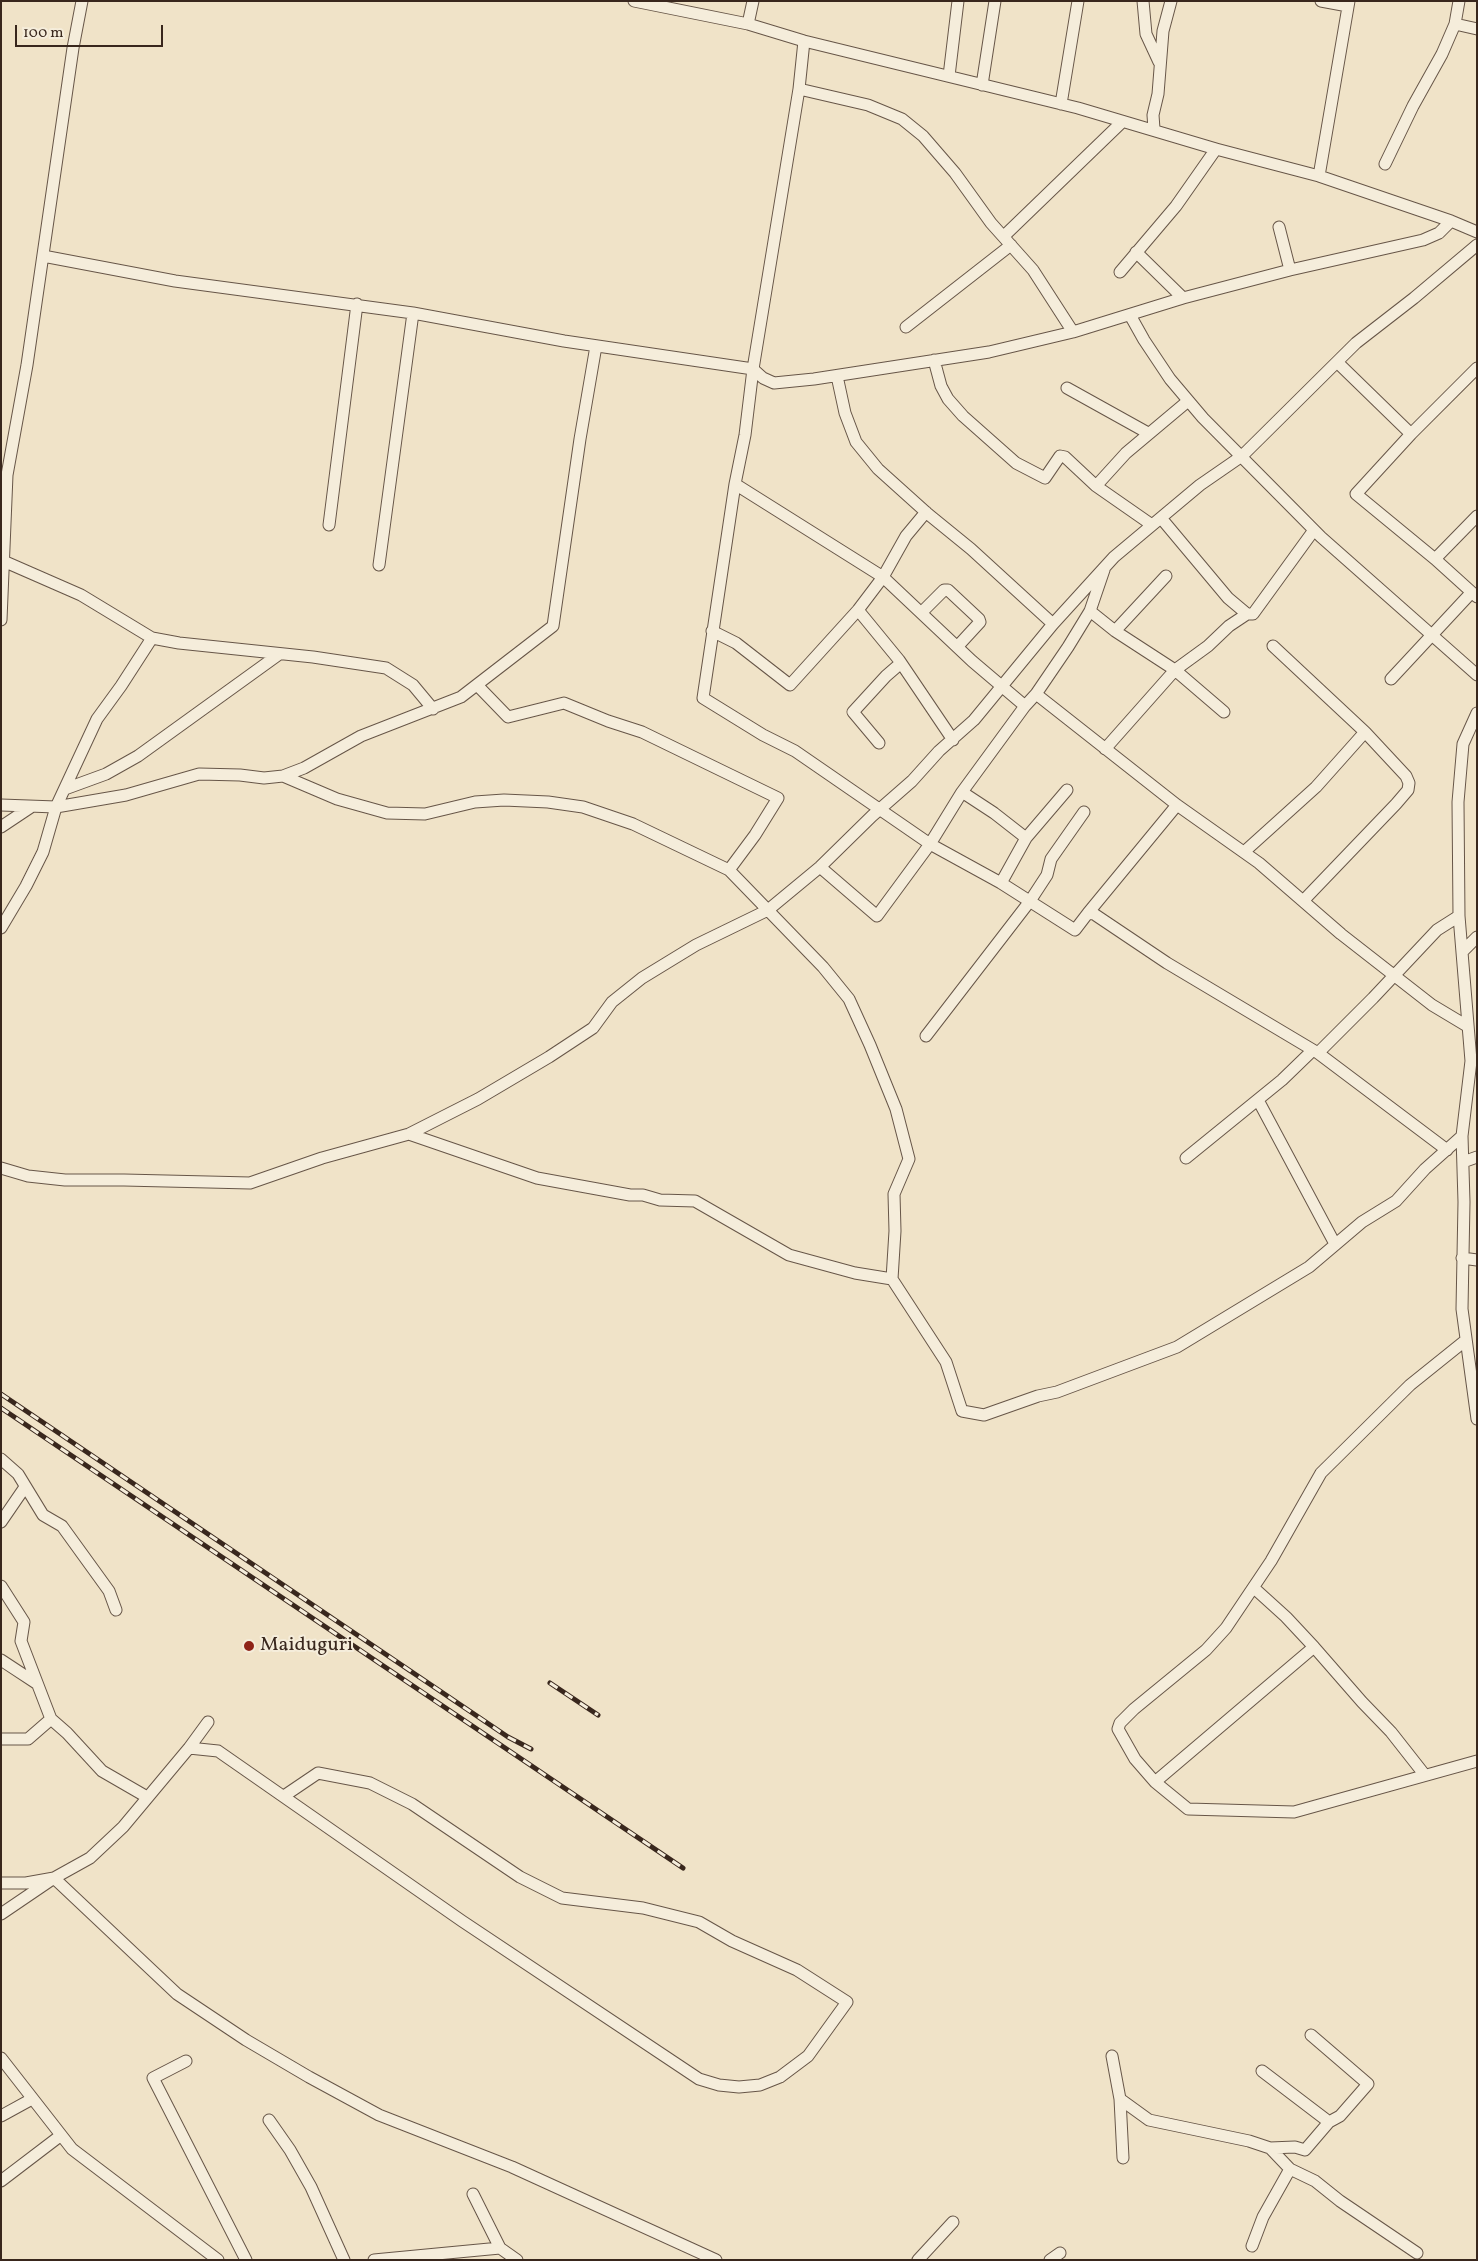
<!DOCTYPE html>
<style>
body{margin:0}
#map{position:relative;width:1478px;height:2261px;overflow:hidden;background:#f0e3c8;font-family:Vollkorn,serif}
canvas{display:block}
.frame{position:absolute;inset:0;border:2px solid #39271d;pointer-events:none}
.scale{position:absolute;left:15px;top:25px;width:148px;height:22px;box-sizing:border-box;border:2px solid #39271d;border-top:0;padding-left:6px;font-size:15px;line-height:18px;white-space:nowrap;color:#39271d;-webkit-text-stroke:4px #f5eddb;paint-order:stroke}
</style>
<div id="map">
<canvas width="1478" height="2261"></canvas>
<div class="frame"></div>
<div class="scale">100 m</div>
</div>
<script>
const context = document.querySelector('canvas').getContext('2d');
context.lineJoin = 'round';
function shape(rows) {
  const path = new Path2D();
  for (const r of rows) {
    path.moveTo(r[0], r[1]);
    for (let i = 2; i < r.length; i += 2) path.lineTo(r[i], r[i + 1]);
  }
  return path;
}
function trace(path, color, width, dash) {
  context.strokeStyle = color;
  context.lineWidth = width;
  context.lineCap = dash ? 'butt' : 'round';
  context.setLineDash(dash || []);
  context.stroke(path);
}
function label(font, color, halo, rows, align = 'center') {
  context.font = font + ' Vollkorn,serif';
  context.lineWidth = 4;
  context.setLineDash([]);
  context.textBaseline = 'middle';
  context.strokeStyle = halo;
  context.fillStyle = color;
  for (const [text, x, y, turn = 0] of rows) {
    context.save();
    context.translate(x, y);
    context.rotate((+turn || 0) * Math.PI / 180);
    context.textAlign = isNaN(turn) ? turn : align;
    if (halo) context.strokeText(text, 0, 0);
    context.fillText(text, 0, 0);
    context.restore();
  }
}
const street = shape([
 [634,1,748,24,804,41,1078,108,1216,149,1319,176,1451,221,1477,232],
 [1143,1,1146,34,1159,62],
 [1321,1,1348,6],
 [748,24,753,1],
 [1455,24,1459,1],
 [804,41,799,89,868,105,902,119,923,136,955,173,991,223,1033,270,1073,332],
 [949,76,958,1],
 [982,85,995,1],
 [799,89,753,369,745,435,735,484,703,698,763,735,795,751,930,844,1001,883],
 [1061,104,1078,1],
 [1154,129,1153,115,1158,94,1163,31,1171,1],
 [1385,164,1413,106,1442,54,1455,24,1477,29],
 [1319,176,1349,1],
 [1279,227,1290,270],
 [1004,236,1122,122],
 [1136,252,1183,298],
 [43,256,175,281,413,313,564,341,753,369,763,378,774,383,814,379,989,352,1073,332,1183,298,1290,270,1423,240,1439,233,1451,221],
 [1120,272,1176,206,1216,149],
 [1130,315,1144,340,1170,379,1203,418,1321,537,1477,675],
 [906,327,1011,245],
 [934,360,941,386,948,399,963,416,1016,463,1045,478,1060,456,1065,457,1096,486,1152,525],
 [1337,362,1411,434],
 [1477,368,1411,434,1356,494,1435,559,1477,597],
 [837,376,845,413,856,442,878,469,928,514,971,549,1053,624],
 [1067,388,1148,433],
 [735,484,883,577,972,661,1025,706],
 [1096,486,1126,453,1188,401],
 [1161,518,1228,598,1247,614],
 [329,525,357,304],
 [1435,559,1477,516],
 [1,560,81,595,152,638,179,643,313,657,386,668,413,685,433,709],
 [379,565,413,313],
 [858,610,899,660,953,740],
 [1090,611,1115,631,1175,670,1208,646,1229,626,1247,614,1253,614,1314,530],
 [922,612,944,590,948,590,979,619,980,622,957,647],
 [1,620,7,475,27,365,73,48,82,1],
 [712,631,736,643,790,685,858,610,883,577,906,536,926,512],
 [1115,631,1166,576],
 [1273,646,1365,732,1406,776,1409,783,1408,790,1396,804,1303,901],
 [1391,679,1471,593],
 [477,685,508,717,564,703,608,721,642,732,778,798,755,835,729,870],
 [1036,694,1177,805,1259,863,1341,934,1432,1005,1467,1026],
 [1477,713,1463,744,1458,802,1459,916,1471,1061,1462,1136,1464,1202,1462,1309,1477,1419],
 [879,743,853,712,886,676,901,663],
 [1105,749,1175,670,1224,712],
 [283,776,337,799,387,813,425,814,475,802,504,800,548,802,583,807,633,824,729,870,823,967,849,999,870,1045,896,1109,909,1159,894,1194,895,1231,892,1279,946,1362,962,1411,984,1415,1038,1396,1057,1392,1177,1347,1309,1267,1362,1222,1396,1201,1425,1169,1462,1136],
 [65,789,106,774,138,756,278,655],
 [962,792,994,813,1026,838,1001,883,1075,930,1088,913,1094,914,1167,963,1318,1053,1447,1150],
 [1,805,56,807,126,795,199,774,240,775,264,778,283,776,304,768,361,736,461,697,553,626,580,439,596,346],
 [1,827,31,807],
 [1026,838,1067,790],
 [1244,852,1316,787,1365,732],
 [820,867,877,916,930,844,962,792,1025,706,1036,694,1068,647,1090,611,1104,570],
 [1088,913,1177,805],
 [1,928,26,886,43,852,56,807,97,719,121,686,152,638],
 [1462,952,1477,937],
 [926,1036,1030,901,1047,875,1051,859,1084,812],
 [1318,1053,1373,998,1437,930,1459,916],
 [1258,1100,1335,1244],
 [409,1134,537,1178,630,1195,643,1195,660,1200,695,1201,789,1255,855,1273,892,1279],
 [1186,1158,1282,1080,1313,1050],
 [1463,1162,1477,1157],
 [1,1168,28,1176,65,1180,124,1180,250,1183,322,1158,409,1134,478,1099,549,1057,593,1028,612,1002,642,978,696,945,768,910,820,867,872,816,912,781,939,751,974,720,1053,624,1114,557,1200,485,1242,456,1356,343,1414,298,1477,245],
 [1462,1258,1477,1260],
 [1466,1340,1410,1385,1321,1473,1271,1561,1226,1628,1206,1650,1134,1709,1120,1723,1118,1729,1135,1759,1155,1782,1188,1809,1294,1812,1477,1761],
 [1,1459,18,1474,43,1515,62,1526,109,1591,116,1610],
 [1,1522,25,1487],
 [1,1586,24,1622,21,1641,51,1719,67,1733,102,1771,147,1797],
 [1254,1588,1286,1617,1314,1647,1362,1702,1391,1732,1424,1774],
 [1,1660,36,1683],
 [1,1739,28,1739,51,1719],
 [189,1748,218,1751,462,1921,699,2079,719,2085,739,2087,760,2085,780,2077,808,2056,847,2002,797,1970,732,1941,699,1922,643,1908,562,1898,520,1877,412,1804,370,1783,318,1773,284,1796],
 [1155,1782,1314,1647],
 [1,1883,26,1883,54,1878,90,1858,123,1827,189,1748,208,1722],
 [1,1914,54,1878,177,1994,246,2040,309,2077,379,2115,512,2167,716,2260],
 [1112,2056,1120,2099,1149,2120,1249,2141,1270,2148,1295,2147,1305,2150,1329,2122],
 [1,2058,72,2149,218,2260],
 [186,2061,153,2078,246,2260],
 [1262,2071,1329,2122,1340,2116,1368,2084,1311,2035],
 [1120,2099,1123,2158],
 [1,2116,32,2099],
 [269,2120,290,2150,311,2187,344,2260],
 [1290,2169,1315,2181,1340,2201,1417,2253],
 [1,2181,60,2136],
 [473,2194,500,2248],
 [1252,2246,1263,2217,1290,2169,1270,2148],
 [374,2260,500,2248,517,2260],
 [918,2260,953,2222],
 [1050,2260,1060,2253]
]);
const rail = shape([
 [1,1394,508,1737,531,1749],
 [1,1408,683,1868],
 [550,1683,598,1715]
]);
const markers = [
 [249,1646,6,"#8f2418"]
];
const poiNames = [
 ["Maiduguri",260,1646]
];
trace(street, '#675648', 13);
trace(street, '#f5eddb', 11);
trace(rail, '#39271d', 5);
trace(rail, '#f5eddb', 3, [9]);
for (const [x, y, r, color] of markers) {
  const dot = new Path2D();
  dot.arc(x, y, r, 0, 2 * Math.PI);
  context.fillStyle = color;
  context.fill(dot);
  trace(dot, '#f5eddb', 2);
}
label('20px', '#39271d', '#f5eddb', poiNames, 'left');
</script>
